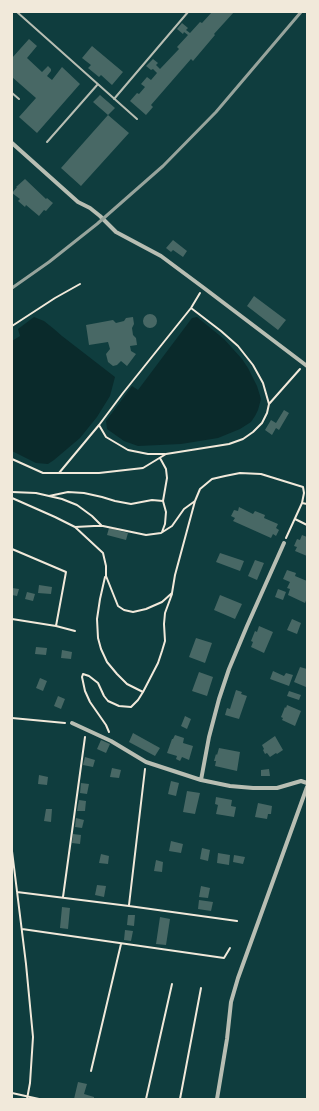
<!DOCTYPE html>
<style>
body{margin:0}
#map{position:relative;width:319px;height:1111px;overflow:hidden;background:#0f3d3e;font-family:"Open Sans",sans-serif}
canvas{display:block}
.frame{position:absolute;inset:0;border:13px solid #f1e9da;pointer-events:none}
</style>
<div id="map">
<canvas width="319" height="1111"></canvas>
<div class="frame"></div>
</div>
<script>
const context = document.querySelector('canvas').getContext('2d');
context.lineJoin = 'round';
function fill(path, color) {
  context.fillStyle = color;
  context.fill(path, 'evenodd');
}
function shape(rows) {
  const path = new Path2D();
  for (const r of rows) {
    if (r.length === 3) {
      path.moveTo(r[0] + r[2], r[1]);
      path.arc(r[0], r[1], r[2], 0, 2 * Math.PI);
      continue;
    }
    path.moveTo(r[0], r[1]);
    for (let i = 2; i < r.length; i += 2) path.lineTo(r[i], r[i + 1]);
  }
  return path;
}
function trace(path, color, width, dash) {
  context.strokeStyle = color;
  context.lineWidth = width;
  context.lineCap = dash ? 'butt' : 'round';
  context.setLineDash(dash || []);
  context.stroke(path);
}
const water = shape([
 [34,317,44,321,54,329,62,336,115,377,110,396,97,417,80,438,54,460,48,464,36,463,12,451,12,341,20,336,18,329],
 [197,317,224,339,242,359,248,368,257,386,261,399,258,410,255,416,251,422,240,429,218,438,181,444,138,446,124,441,107,429,106,421,132,386,138,390,192,318]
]);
const building = shape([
 [212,12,234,12,214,34,215,35,193,61,191,59,151,105,153,107,146,115,130,101,137,93,139,94,145,87,141,84,147,77,151,80,157,73,153,69,151,70,146,66,153,59,158,63,156,65,160,69,179,49,177,47,188,35,184,32,183,34,177,29,182,23,188,28,186,30,190,33,200,22,202,23],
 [29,39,37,46,27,58,42,72,48,66,51,69,51,71,47,76,52,80,62,67,80,84,37,133,19,117,36,98,12,77,12,58],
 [92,46,123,72,112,85,101,75,99,77,88,68,91,65,82,58],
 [100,95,115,108,108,115,93,102],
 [108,115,129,133,81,186,61,168],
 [25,179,46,199,47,198,53,203,46,211,44,210,39,216,26,205,25,207,18,201,20,199,12,193,17,187,16,187],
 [173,240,187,251,183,257,173,250,171,252,166,248],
 [254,296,286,320,278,330,247,306],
 [150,321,7],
 [133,317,134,324,132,328,133,335,136,338,137,345,130,346,131,351,136,354,127,366,121,361,117,365,113,366,108,362,106,354,110,349,108,342,89,345,86,325,113,320,116,323,124,321,126,318],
 [284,410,289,413,279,430,276,428,272,435,265,430,271,420,276,423],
 [239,507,253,514,255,511,265,515,264,518,278,524,276,528,279,530,276,536,273,534,271,538,233,521,235,518,231,516,234,510,238,511],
 [109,528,128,533,126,540,107,535],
 [302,535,307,537,307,556,295,551,297,547,294,546,297,539,300,540],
 [220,553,244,561,240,571,216,562],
 [255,560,264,563,257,580,248,576],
 [287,570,296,573,295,576,307,581,307,598,305,603,288,595,290,589,287,588,290,582,283,579],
 [39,585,52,587,51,594,38,593],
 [12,588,19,589,17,596,12,595],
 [278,589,286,592,283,600,275,597],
 [27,592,35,594,33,601,25,599],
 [220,595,242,604,235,619,214,610],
 [292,619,301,623,297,634,287,630],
 [259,626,273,632,264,653,251,647,253,642,251,641,255,631,257,632],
 [196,638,212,643,205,663,189,657],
 [36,647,47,648,46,655,35,654],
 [62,650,72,652,71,659,61,658],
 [300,667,307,669,306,687,294,682],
 [273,671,284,676,286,673,293,675,289,686,270,679],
 [199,672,213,677,207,696,192,691],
 [40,678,47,681,43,691,36,688],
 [236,690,242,692,241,694,247,696,239,719,225,715,227,708,230,709],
 [289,691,301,695,299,700,287,696],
 [58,696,65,699,61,709,54,706],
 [287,705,301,711,295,726,282,720,283,718,281,717,285,707,286,708],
 [185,716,191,719,187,729,181,726],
 [133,733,160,748,155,756,129,742],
 [175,735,184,738,183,743,193,746,189,760,182,757,180,761,176,759,177,756,167,753,172,739,173,739],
 [275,736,283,750,277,754,276,753,270,757,267,753,265,754,263,750,264,749,262,745],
 [101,740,110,744,106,753,97,749],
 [219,748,240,752,237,771,215,766,216,761,214,761,216,754,217,755],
 [85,757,95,760,93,767,83,765],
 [112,768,121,770,119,778,110,777],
 [269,769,270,776,261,776,261,770],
 [39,775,48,777,47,785,38,784],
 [171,781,179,783,176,796,168,794],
 [81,783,89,784,87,794,80,793],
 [187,791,200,793,195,814,183,812],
 [216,797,232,800,231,806,236,807,234,817,216,814,218,805,215,804],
 [79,800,86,801,85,811,77,811],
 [258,803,272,806,271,814,268,814,267,819,255,817],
 [46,809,52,809,51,822,44,821],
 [76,818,84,820,82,828,75,827],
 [73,834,81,835,80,844,72,843],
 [171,841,183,844,181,853,169,851],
 [202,848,210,850,208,861,200,859],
 [218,853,230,855,229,865,217,863],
 [101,854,109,856,108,864,99,863],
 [234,855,245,857,243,864,233,862],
 [156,860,163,862,162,872,154,871],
 [97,885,106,886,104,897,95,895],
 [201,886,210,888,208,898,199,897],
 [199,900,213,902,211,911,198,909],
 [62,907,70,908,68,929,60,928],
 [128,915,135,915,134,926,127,925],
 [160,917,170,919,166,945,156,944],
 [125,930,133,931,131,941,124,940],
 [78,1082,87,1084,84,1094,94,1097,94,1099,74,1099]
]);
const path = shape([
 [12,326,55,298,80,284],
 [269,404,300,369],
 [99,425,106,437,128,450,148,454,165,454],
 [160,458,166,469,167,478,163,501,166,512,165,524,162,532],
 [12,459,43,473,99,473,143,468,166,454,229,444,243,439,253,432,262,423,267,413,269,404,263,383,253,365,238,346,221,331,191,308],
 [59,473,99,425,123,393,191,308,200,293],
 [12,492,36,493,62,499,77,505,92,516,102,526],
 [49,496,68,492,84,493,102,497,115,501,131,504,152,500,163,501],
 [12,498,55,517,75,527,103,553,106,566,106,576,118,606,124,610,133,612,146,609,162,602,172,593,175,575,195,501,200,489,212,479,225,476,240,473,261,474,303,487,304,493,302,503],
 [295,519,307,525],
 [75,527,94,526,103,526,146,535,161,533,172,526,184,509,195,501],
 [286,538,302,503,307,504],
 [12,549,66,572,56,626],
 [105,577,100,599,97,619,98,638,101,649,107,662,117,674,127,684,143,692,158,663,162,651,165,641,164,624,165,613,172,594],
 [12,619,56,626,75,631],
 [12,718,65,723],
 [109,732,106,725,90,702,85,691,82,677,83,674,89,676,98,683,104,696,108,701,119,706,131,707,138,700,143,692],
 [12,851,26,964,33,1037,30,1083,27,1099],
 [17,892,129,906,237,921],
 [63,897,85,737],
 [129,905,145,769],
 [22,929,224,958,230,948],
 [91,1071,121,944],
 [12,1093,39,1099],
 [146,1099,172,984],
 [180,1099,201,988]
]);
const service = shape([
 [17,12,137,119],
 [12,93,19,99],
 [114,99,188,12],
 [47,142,98,84]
]);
const minor = shape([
 [12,143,78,202,90,208,100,216,116,232,161,256,204,288,307,366],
 [72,723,111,741,146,762,201,780,230,786,253,788,277,788,301,781,307,783],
 [201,780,209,737,219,699,229,669,247,626,284,543],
 [217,1099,227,1039,231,1002,238,978,307,787]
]);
const rail = shape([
 [12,288,49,262,97,224,163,166,216,112,301,12]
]);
fill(water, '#0a2a2b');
fill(building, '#486865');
trace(path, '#f1e9da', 2);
trace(service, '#b8beb3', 2);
trace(minor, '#b8beb3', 4);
trace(rail, '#97a49c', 3);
</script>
